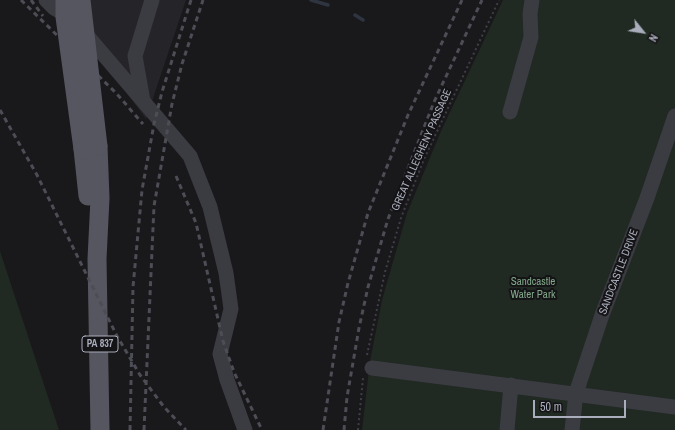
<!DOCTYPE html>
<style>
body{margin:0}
#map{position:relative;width:675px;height:430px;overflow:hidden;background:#19181b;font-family:"Archivo Narrow",sans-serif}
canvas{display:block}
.north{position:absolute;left:623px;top:12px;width:40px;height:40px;-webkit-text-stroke:3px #141316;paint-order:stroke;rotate:120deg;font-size:11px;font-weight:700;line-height:16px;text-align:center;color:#aaadbb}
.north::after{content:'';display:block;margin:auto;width:14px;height:18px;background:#aaadbb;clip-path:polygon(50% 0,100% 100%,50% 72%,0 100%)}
.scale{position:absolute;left:533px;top:400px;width:93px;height:18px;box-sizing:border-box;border:2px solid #aaadbb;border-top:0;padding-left:5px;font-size:12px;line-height:14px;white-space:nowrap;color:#aaadbb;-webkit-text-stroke:3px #141316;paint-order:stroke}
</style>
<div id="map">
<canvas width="675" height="430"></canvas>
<div class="north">N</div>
<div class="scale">50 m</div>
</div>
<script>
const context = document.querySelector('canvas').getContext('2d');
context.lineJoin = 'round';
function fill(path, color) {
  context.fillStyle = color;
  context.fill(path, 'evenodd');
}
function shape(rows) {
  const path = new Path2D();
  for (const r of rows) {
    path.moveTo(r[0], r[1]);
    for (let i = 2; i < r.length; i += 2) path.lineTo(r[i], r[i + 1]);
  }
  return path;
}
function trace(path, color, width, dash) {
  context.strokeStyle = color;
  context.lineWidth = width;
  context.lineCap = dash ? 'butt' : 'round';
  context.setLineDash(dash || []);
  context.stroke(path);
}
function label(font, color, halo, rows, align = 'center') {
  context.font = font + ' "Archivo Narrow",sans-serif';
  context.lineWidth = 4;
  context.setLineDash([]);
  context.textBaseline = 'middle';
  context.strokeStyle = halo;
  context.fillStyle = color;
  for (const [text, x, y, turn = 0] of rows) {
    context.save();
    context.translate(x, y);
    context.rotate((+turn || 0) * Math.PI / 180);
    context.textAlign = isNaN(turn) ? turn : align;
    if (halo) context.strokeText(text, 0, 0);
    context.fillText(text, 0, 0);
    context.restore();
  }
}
const built = shape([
 [64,0,186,0,146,119,126,92]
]);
const green = shape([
 [503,0,675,0,675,430,362,430,370,361,382,300,407,213,441,131],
 [0,251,59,430,0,430]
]);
const stream = shape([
 [311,0,328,5],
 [355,15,363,20]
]);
const path = shape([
 [367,355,385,272,401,218,424,159,499,0],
 [358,430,363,378]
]);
const minor = shape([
 [46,0,54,8,73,19,190,156,210,207,226,273,231,309,220,354,227,380,245,430],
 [143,101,135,56,152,0],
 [510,112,531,37,530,14,532,0],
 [372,368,675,407],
 [507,430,511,385],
 [572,430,576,393,602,315,647,198,675,116]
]);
const major = shape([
 [98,146,100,198,97,259,100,430],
 [83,149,88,196]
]);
const rail = shape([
 [21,0,116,93,143,124],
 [31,0,43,16],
 [0,110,37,175,117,336,140,375,164,407,186,430],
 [176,176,196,223,223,341,234,372,262,430],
 [130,430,133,287,142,190,154,124,162,92,191,0],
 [144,430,154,206,172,104,182,64,203,0],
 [323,430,339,322,348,283,368,213,408,115,462,0],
 [344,430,347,397,359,328,368,287,388,219,434,102,482,0]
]);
const majorBridge = shape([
 [65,0,65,17,83,149],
 [81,0,98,146]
]);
const shields = [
 [100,344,36]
];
const shieldNames = [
 ["PA 837",100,344]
];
const streetNames = [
 ["GREAT ALLEGHENY PASSAGE",422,150,-66],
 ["SANDCASTLE DRIVE",619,272,-69]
];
const parkNames = [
 ["Sandcastle",533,282],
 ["Water Park",533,295]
];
fill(built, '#252428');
fill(green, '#202922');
trace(stream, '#2e3540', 3.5);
trace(path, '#3f4047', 2, [2, 3]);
trace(minor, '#3b3b42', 15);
trace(major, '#55565f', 19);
trace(rail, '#4c4d55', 3, [5, 4]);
trace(majorBridge, '#55565f', 19);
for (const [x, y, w] of shields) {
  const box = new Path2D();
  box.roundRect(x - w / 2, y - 8, w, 16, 3);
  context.fillStyle = '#141316';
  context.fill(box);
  trace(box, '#aaadbb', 1);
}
label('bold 10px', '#aaadbb', null, shieldNames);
label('11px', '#aaadbb', '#141316', streetNames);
label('11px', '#81a788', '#141316', parkNames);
</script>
